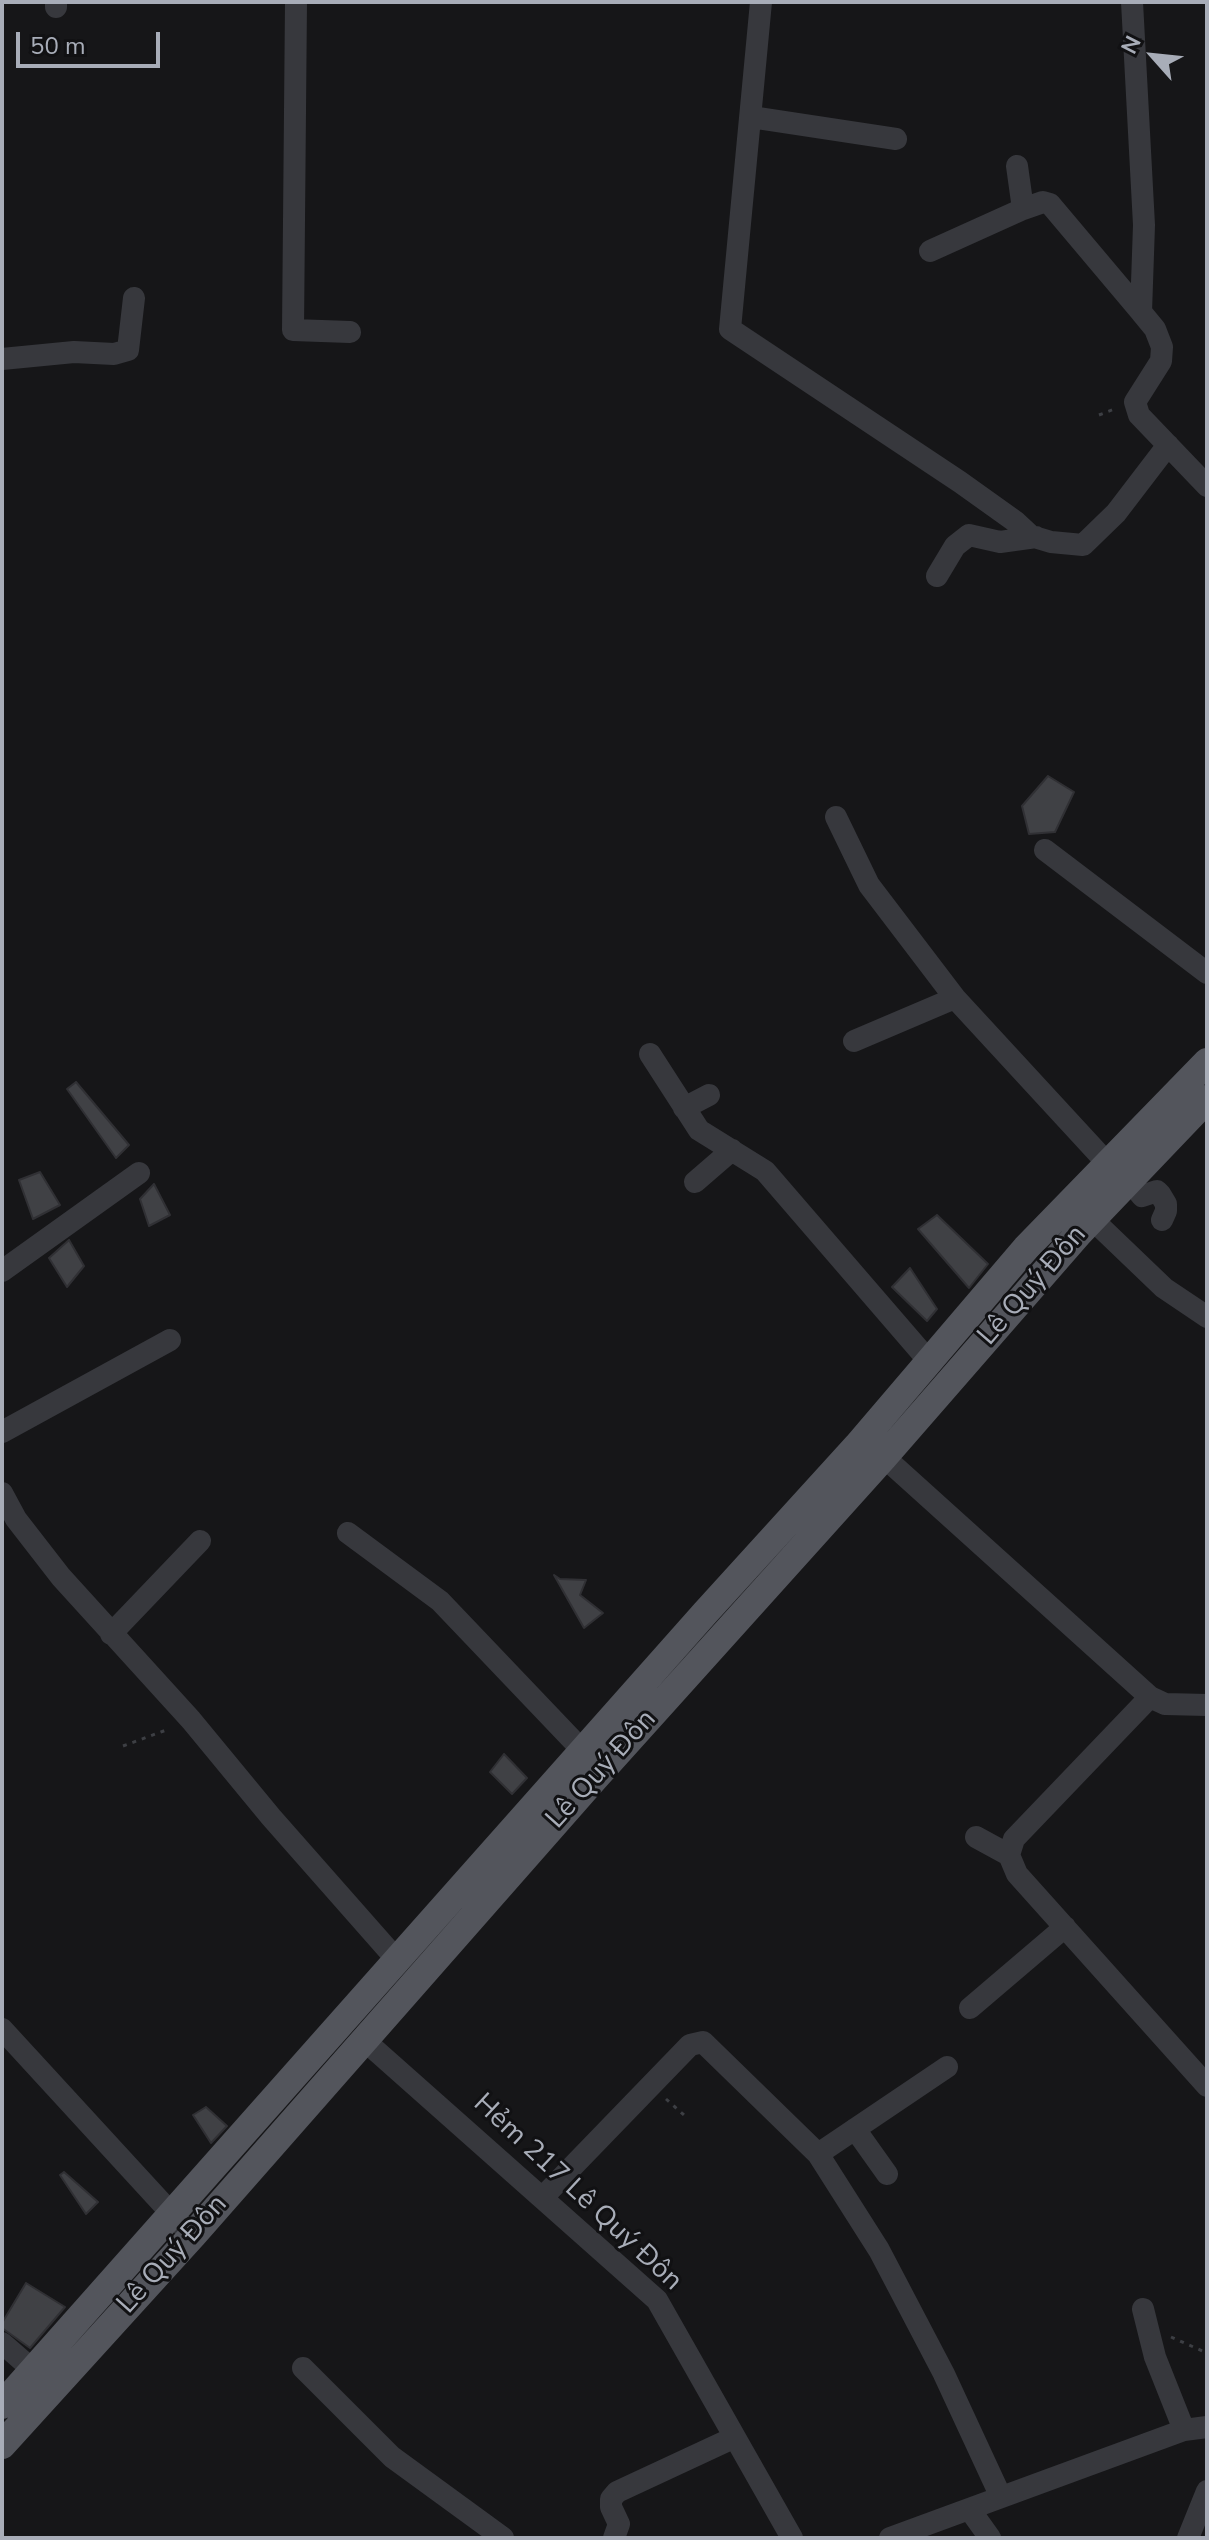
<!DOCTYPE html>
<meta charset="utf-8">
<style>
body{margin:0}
#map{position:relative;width:1209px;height:2540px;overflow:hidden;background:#161618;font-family:"Nunito Sans",sans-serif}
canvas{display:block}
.frame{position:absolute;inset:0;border:4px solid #a8adb8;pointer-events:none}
.north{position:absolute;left:1113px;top:16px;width:80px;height:80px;-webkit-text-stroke:6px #111113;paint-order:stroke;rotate:297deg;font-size:22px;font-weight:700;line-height:32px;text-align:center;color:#a8adb8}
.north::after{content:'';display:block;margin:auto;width:28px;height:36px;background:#a8adb8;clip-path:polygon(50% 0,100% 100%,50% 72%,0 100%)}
.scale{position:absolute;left:16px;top:32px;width:144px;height:36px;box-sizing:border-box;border:4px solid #a8adb8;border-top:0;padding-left:10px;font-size:24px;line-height:28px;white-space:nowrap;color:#a8adb8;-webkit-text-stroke:6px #111113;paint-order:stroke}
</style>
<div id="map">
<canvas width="1209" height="2540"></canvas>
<div class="frame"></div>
<div class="north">N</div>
<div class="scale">50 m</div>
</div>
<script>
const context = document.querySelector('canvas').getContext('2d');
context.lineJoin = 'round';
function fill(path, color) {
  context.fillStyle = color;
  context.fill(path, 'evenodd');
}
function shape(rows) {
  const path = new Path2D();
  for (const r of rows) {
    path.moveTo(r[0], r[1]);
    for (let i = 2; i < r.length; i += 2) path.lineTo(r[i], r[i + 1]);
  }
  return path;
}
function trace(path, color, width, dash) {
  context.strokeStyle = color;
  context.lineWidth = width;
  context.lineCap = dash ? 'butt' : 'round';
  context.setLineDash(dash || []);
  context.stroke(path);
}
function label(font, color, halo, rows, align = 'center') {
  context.font = font + ' "Nunito Sans",sans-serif';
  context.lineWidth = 6;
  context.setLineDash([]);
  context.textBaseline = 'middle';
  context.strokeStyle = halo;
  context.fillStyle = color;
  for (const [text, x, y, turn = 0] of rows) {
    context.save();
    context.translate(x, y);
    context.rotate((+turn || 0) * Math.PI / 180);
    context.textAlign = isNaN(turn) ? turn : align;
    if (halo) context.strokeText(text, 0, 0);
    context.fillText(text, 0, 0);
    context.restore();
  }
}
const building = shape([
 [1048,776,1074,792,1055,832,1029,834,1022,806,1048,776],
 [76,1082,129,1145,116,1158,67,1089,76,1082],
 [40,1172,60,1205,33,1219,19,1180,40,1172],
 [154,1184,170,1215,149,1226,140,1199,154,1184],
 [937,1215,988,1264,969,1288,918,1229,937,1215],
 [69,1240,84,1266,67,1287,49,1258,69,1240],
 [910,1268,937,1309,927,1321,892,1287,910,1268],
 [554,1575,560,1579,586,1580,580,1595,603,1613,584,1628,554,1575],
 [504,1754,527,1778,512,1794,490,1772,504,1754],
 [206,2107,227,2126,211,2143,193,2115,206,2107],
 [64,2172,98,2202,86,2214,60,2175,64,2172],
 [26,2283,65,2307,30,2348,2,2328,2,2323,26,2283]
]);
const path = shape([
 [1099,415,1117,408],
 [123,1746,169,1729],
 [666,2099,684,2115],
 [1171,2337,1207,2353]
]);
const minor = shape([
 [56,2,56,7],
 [296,2,293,330,350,332],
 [761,2,730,329,960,482,1016,522,1031,536,1051,542,1083,545,1116,513,1168,445],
 [1132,2,1144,225,1141,312,1155,329,1162,347,1161,361,1135,402,1139,415,1207,486],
 [751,117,896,139],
 [1017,166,1023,209],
 [930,251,1023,209,1043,202,1050,204,1141,312],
 [2,359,74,352,114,354,128,350,134,298],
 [937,576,955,546,969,535,1000,542,1036,537],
 [836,817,869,885,955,998,1108,1164],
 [1045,850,1207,973],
 [854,1041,955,998],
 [650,1054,699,1130,765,1171,928,1360],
 [684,1108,709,1095],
 [1129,1180,1142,1196,1157,1191,1160,1194,1166,1204,1166,1211,1162,1220],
 [695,1182,732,1150],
 [1092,1219,1164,1288,1207,1317],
 [2,1271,139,1173],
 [2,1432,170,1340],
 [884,1457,1150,1697,1165,1704,1207,1705],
 [2,1493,16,1519,61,1577,191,1720,271,1817,397,1960],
 [348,1533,440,1601,583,1751],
 [111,1634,200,1541],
 [1150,1697,1014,1839,1009,1855,1017,1874,1207,2086],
 [976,1837,1009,1855],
 [970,2008,1065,1927],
 [2,2029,183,2226],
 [364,2040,657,2300,792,2538],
 [855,2129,887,2174],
 [818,2154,947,2067],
 [543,2197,690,2045,703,2042,818,2154,879,2250,944,2374,1001,2497],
 [1143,2309,1155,2357,1184,2430],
 [2,2343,33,2370],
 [303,2368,392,2457,503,2538],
 [970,2510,990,2538],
 [614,2538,619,2524,611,2507,611,2499,617,2492,733,2438],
 [890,2538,1184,2430,1207,2427],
 [1188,2538,1207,2491]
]);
const major = shape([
 [2,2405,705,1613,857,1446,1026,1248,1207,1062],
 [2,2445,193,2235,594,1779,884,1457,1079,1233,1207,1099]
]);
const streetNames = [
 ["Lê Quý Đôn",1033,1286,-49],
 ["Lê Quý Đôn",602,1770,-48],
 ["Hẻm 217 Lê Quý Đôn",577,2193,43],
 ["Lê Quý Đôn",173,2255,-48]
];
fill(building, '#404145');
trace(building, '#303034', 2);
trace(path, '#3d3f44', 3, [4, 6]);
trace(minor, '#37383d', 22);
trace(major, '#53555c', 28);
label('28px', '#a8adb8', '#111113', streetNames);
</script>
